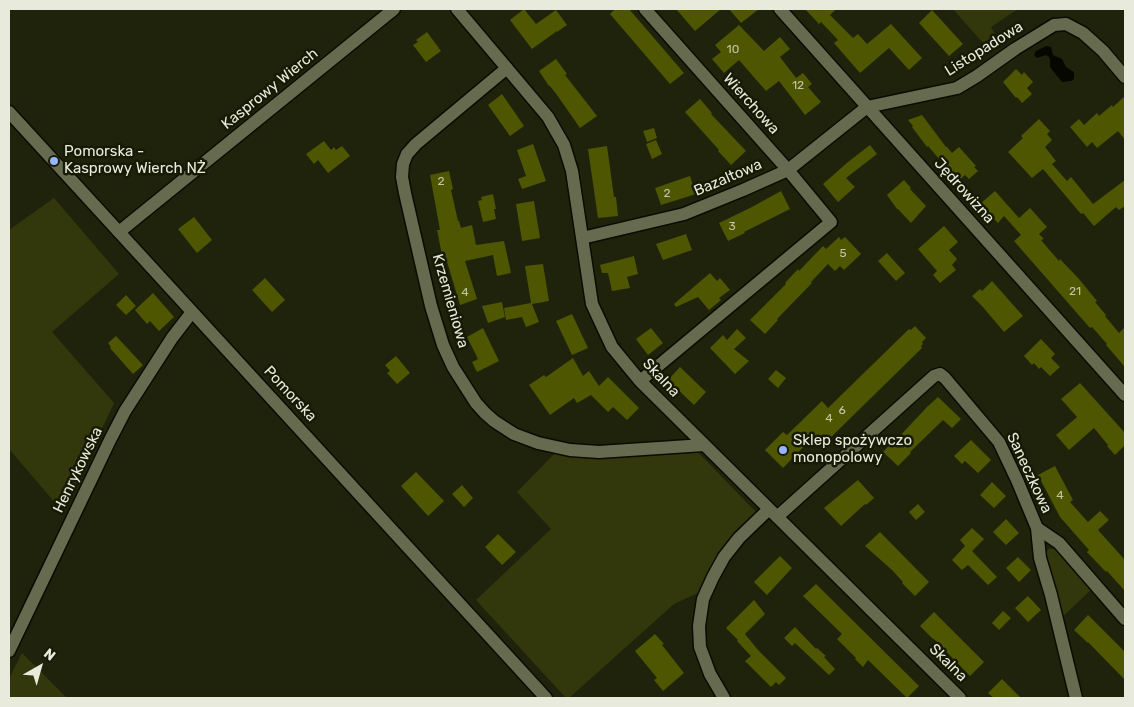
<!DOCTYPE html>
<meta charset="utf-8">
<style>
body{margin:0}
#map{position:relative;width:1134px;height:707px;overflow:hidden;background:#20230c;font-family:Rubik,sans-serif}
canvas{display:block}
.frame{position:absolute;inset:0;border:10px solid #e8ebdc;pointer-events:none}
.north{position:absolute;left:15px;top:642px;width:50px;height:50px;-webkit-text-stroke:4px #171a04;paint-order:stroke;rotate:38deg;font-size:14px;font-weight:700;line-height:20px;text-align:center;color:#e8ebdc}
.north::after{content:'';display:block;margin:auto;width:18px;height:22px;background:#e8ebdc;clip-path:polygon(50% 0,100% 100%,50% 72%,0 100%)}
</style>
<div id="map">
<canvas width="1134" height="707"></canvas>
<div class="frame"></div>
<div class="north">N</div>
</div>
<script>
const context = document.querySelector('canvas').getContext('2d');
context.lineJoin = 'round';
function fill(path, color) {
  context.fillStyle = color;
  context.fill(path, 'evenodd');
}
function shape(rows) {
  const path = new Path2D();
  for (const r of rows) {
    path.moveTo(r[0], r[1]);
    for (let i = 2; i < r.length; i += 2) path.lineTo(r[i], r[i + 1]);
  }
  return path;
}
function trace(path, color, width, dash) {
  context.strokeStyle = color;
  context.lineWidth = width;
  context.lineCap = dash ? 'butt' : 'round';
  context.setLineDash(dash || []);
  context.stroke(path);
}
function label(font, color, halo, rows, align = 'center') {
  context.font = font + ' Rubik,sans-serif';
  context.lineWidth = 5;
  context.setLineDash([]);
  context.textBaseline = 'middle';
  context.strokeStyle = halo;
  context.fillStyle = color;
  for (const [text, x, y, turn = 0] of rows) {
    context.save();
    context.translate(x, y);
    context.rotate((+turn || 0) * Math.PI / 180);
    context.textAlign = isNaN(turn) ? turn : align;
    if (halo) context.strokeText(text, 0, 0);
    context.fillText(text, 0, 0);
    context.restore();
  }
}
const green = shape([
 [953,9,1018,9,991,27,995,34,995,36,983,43],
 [54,198,119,274,52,332,114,403,63,512,9,449,9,230],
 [695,449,756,512,725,547,702,591,674,604,569,698,566,698,476,600,551,529,517,492,557,451],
 [1049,549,1054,549,1059,552,1092,589,1061,618,1043,555],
 [22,653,67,698,9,698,9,679]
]);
const water = shape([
 [1046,46,1051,47,1053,55,1062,59,1066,67,1074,72,1074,79,1071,81,1062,82,1057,76,1050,67,1050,60,1049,57,1046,55,1037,58,1034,55,1036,51]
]);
const building = shape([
 [524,9,536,24,556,10,567,25,557,32,557,31,532,49,510,20],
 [615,9,629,9,684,73,670,84,610,14],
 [676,9,721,9,695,31],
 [729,9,759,9,741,23],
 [805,9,836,9,830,15,853,38,858,34,867,44,891,24,922,58,909,70,889,48,860,73,834,43,838,40,821,22,819,24],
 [932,10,963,44,949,56,919,23],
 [739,25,764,51,780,37,790,49,780,57,796,78,803,73,812,84,808,87,821,102,805,115,779,81,766,91,739,60,724,73,712,59,721,52,715,45],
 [427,32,441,51,426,62,413,45,418,42,416,40],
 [556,59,567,74,565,75,597,116,580,128,557,95,550,86,549,86,539,71],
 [1016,69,1022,75,1024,72,1033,82,1027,88,1032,94,1022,103,1017,97,1016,98,1003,82],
 [502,94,524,126,510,136,488,105],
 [1125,96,1125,140,1118,131,1097,148,1092,142,1087,147,1070,127,1079,119,1084,125,1097,113,1099,116,1112,105,1113,107],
 [700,99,712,113,711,114,746,151,731,165,718,151,719,150,685,112],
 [922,115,946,147,947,147,952,153,959,147,976,166,974,167,978,171,969,179,965,175,958,181,928,146,927,147,912,127,913,126,908,120],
 [1039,119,1050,131,1047,134,1052,140,1045,147,1056,161,1052,164,1067,181,1071,177,1093,204,1125,180,1125,206,1119,210,1116,207,1094,226,1083,213,1081,214,1043,169,1032,178,1008,152,1023,138,1021,136],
 [654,128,657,138,647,142,643,131],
 [656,140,662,154,652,159,646,144],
 [324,141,331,150,334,147,336,150,342,146,350,156,328,173,318,160,314,164,306,154],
 [533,144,546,181,522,189,518,179,526,176,517,150],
 [870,145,877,154,846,178,855,187,838,202,823,184,848,162],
 [607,146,614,197,616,197,618,216,598,218,588,149],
 [449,171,453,189,451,190,458,221,459,221,461,228,472,225,476,245,504,241,511,273,497,276,493,255,465,261,477,299,460,305,445,255,442,255,437,230,440,230,430,175],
 [690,176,696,194,661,205,655,188],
 [904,180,911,188,910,189,926,206,911,223,898,209,897,209,887,195],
 [781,191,790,209,744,232,745,233,728,241,719,223,750,208],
 [995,191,1019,218,1030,208,1047,227,1039,234,1044,239,1041,240,1059,261,1060,259,1079,279,1097,301,1095,302,1106,315,1105,316,1119,333,1125,327,1125,367,1106,345,1107,344,1092,327,1090,328,1014,241,1021,235,1004,216,998,223,980,204],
 [493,194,496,209,494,209,496,219,483,222,478,201,482,200,481,197],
 [534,201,540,238,522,241,516,204],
 [194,217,212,240,197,253,178,229],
 [944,226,958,242,949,250,957,259,952,265,956,270,940,283,933,275,937,271,918,249],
 [686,234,692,250,663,260,656,244],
 [839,237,841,240,845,237,861,254,844,270,840,266,835,271,828,264,811,282,812,283,777,319,778,320,765,334,750,320,786,284,785,283,798,269,799,271,823,246,826,249],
 [887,253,905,273,896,281,878,261],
 [634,256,638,274,627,277,630,288,612,291,608,273,602,273,600,265],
 [543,264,549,301,532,304,539,322,526,327,522,317,506,320,504,308,531,303,525,266],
 [710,273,717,281,720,278,730,290,719,298,721,300,709,310,698,297,676,307,674,304],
 [265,278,285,300,272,312,252,290],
 [992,281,1023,316,1004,332,982,306,972,296,980,289,982,291],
 [153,293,174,317,159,331,150,321,147,324,135,310],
 [126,295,136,306,126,315,116,305],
 [502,302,505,317,488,323,482,306],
 [572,314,588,348,572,355,556,321],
 [915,326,926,338,922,342,923,344,921,346,922,348,822,446,813,437,783,468,765,450,783,432,787,435,822,401,828,408,909,329,911,330],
 [483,328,499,361,477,372,472,362,478,359,467,337],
 [651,328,663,343,648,355,636,339],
 [737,329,746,338,734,349,749,361,735,374,710,348,723,335,727,340],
 [116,336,143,365,133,374,110,348,111,347,108,343],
 [1041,339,1055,354,1051,358,1060,367,1050,376,1041,367,1039,369,1034,363,1032,365,1024,356],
 [396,356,410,373,397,384,387,373,390,371,385,365],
 [573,358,583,376,589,371,599,386,608,377,639,408,627,420,613,407,608,412,591,395,577,403,574,398,550,415,529,385,544,375,546,377],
 [680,367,706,392,694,405,668,380],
 [776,370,786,378,778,388,768,379],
 [1080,383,1125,433,1125,445,1115,455,1107,446,1108,445,1094,428,1069,450,1056,435,1077,417,1061,399],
 [938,397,961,419,952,428,943,420,910,452,911,453,898,466,883,452,896,438,897,439,927,407],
 [971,440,991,460,978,473,965,461,962,464,954,456],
 [1055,466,1073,500,1070,502,1088,522,1100,511,1109,520,1098,530,1125,560,1125,591,1107,571,1106,572,1087,552,1089,550,1060,517,1038,475],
 [416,472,444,501,428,516,401,486],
 [858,480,874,498,866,505,865,504,841,526,824,508],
 [992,482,1006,496,994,508,980,495],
 [462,485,473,498,464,507,452,494],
 [918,504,925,512,916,520,909,512],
 [1006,519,1019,533,1006,545,993,532],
 [972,528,984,539,972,551,997,577,988,585,968,565,962,570,952,560,965,546,960,540],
 [880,532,929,582,915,596,902,583,903,582,892,570,865,546],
 [498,534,516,552,502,565,485,547],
 [780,556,792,568,767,595,754,582],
 [1018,557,1031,570,1019,582,1006,568],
 [816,584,919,686,907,698,868,660,863,667,855,659,856,658,837,639,842,634,803,596],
 [1028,596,1041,610,1028,622,1015,608],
 [754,600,765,614,745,634,758,650,786,678,779,685,776,682,771,687,745,661,751,656,737,641,738,640,726,628],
 [1003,611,1011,618,999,630,992,623],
 [934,612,984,662,970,676,934,639,933,639,920,626],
 [1088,615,1125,652,1125,680,1088,642,1088,643,1074,630],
 [795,627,816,649,817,648,826,656,824,657,835,669,829,675,795,643,792,646,784,638],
 [655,634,664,644,662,645,684,673,663,691,654,680,657,678,635,651],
 [1002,679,1021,698,994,698,988,693]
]);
const street = shape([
 [457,9,548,117,564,145,572,171,592,304,612,347,640,381,960,698],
 [780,9,1125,395],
 [507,68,416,144,407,154,403,164,402,177,405,193,431,306,443,345,453,367,476,403,485,413,494,421,514,434,538,443,570,450,599,452,704,445],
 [119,232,394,9],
 [582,238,684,214,743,190,788,170,867,107,957,88,977,76,1015,49,1054,25,1066,24,1083,33,1103,51,1125,77],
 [640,381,831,222,788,170,645,9],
 [777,517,934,376,940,374,945,378,999,442,1017,480,1037,528,1040,558,1051,595,1076,698],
 [1037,528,1059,543,1125,619],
 [9,651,110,440,125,411,172,338,192,312],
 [724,698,710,674,700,647,699,626,703,599,713,577,724,557,739,538,769,509]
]);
const secondary = shape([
 [9,112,546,698]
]);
const markers = [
 [54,161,5,"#97b6fd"],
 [783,450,5,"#97b6fd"]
];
const numberNames = [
 ["10",733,50],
 ["12",798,86],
 ["2",441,182],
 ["2",667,194],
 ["3",732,227],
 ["5",843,254],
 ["21",1075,292],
 ["4",465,293],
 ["6",842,411],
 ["4",829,419],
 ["4",1060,496]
];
const streetNames = [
 ["Listopadowa",984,49,-32],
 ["Kasprowy Wierch",270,89,-39],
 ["Wierchowa",751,104,48],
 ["Bazaltowa",728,178,-23],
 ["Jędrowizna",964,191,48],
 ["Krzemieniowa",450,301,74],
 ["Skalna",661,378,47],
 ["Pomorska",290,394,47],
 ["Henrykowska",78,470,-64],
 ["Saneczkowa",1029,473,65],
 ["Skalna",948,663,45]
];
const poiNames = [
 ["Pomorska -",64,152],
 ["Kasprowy Wierch NŻ",64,169],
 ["Sklep spożywczo",793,441],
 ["monopolowy",793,458]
];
fill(green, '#32380c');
fill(water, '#060800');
fill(building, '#4e5602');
trace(street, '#0a0c00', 15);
trace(secondary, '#0a0c00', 15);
trace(street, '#666b50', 12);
trace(secondary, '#666b50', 12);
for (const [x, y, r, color] of markers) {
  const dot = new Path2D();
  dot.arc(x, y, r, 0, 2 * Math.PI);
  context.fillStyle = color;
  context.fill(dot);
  trace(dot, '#171a04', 2);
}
label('12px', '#c2c6a6', null, numberNames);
label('15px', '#e8ebdc', '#171a04', streetNames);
label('15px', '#e8ebdc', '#171a04', poiNames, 'left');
</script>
